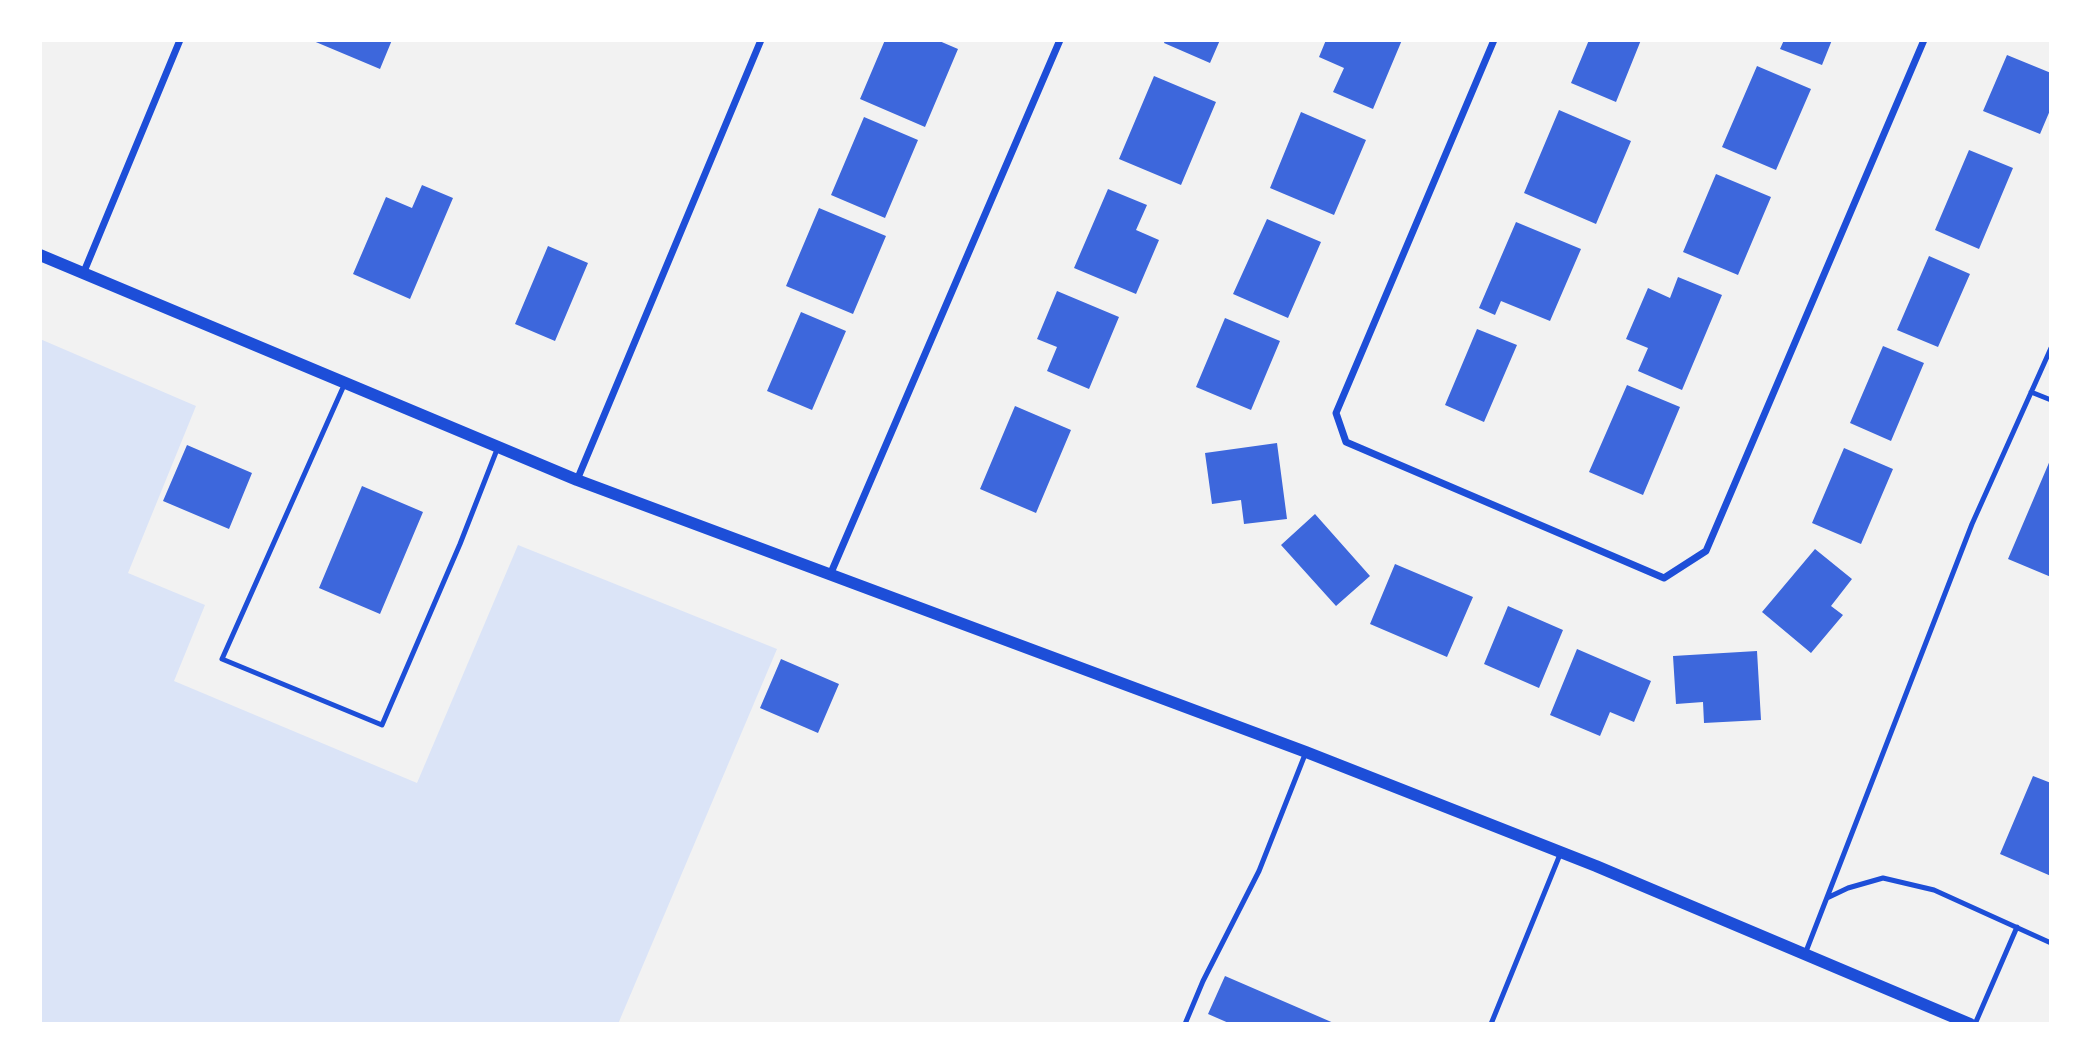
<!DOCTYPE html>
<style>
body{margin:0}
#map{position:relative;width:2091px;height:1064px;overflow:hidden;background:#f2f2f2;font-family:"PT Sans",sans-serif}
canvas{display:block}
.frame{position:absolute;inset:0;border:42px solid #fff;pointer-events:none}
</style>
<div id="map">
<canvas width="2091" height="1064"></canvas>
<div class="frame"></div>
</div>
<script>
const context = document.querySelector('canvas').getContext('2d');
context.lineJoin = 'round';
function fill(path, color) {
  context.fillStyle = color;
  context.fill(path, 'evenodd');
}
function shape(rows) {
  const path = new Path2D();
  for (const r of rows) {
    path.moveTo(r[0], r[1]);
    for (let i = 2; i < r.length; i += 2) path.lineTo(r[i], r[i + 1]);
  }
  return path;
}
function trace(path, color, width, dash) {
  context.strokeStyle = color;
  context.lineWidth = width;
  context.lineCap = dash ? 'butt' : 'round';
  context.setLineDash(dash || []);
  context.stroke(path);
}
const green = shape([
 [40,339,196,406,128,573,205,605,174,681,417,783,518,545,777,649,618,1024,40,1024]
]);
const building = shape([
 [311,40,392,40,380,69],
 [885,40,937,40,958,49,925,127,860,99],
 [1165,40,1220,40,1210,63,1164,43],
 [1326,40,1402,40,1373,109,1333,92,1344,68,1319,57],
 [1589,40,1641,40,1616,102,1571,83],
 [1784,40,1832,40,1822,65,1780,49],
 [2007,55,2051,73,2051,108,2040,134,1983,111],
 [1757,66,1811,89,1776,170,1722,147],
 [1154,76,1216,102,1181,185,1119,159],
 [1559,110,1631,141,1596,224,1524,193],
 [1301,112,1366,140,1334,215,1270,188],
 [864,117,918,140,885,218,831,195],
 [1969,150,2013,168,1979,249,1935,230],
 [1716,174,1771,197,1738,275,1683,252],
 [422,185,453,198,410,299,353,274,386,197,412,208],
 [1108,189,1147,205,1136,230,1159,240,1136,294,1074,268],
 [819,208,886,236,853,314,786,286],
 [1267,219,1321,242,1288,318,1233,294],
 [1516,222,1581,249,1550,321,1501,301,1495,315,1479,308],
 [548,246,588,263,555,341,515,324],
 [1929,256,1970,274,1938,347,1897,330],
 [1678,277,1722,295,1682,390,1638,371,1648,348,1626,339,1648,288,1670,298],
 [1057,291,1119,317,1089,389,1047,371,1057,347,1037,339],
 [801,312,846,331,812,410,767,391],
 [1225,318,1280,341,1251,410,1196,387],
 [1477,329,1517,345,1484,422,1445,405],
 [1883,346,1924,363,1891,441,1850,423],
 [1627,385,1680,407,1643,495,1589,472],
 [1015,406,1071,430,1036,513,980,489],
 [1277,443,1287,519,1244,524,1241,500,1212,504,1205,453],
 [187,445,252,473,229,529,163,501],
 [1844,448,1893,469,1861,544,1812,523],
 [2051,458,2051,577,2008,559],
 [362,486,423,512,380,614,319,588],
 [1315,514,1370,576,1336,606,1281,545],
 [1815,549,1852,579,1831,606,1843,615,1811,653,1762,612],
 [1395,564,1473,597,1447,657,1370,624],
 [1508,606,1563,630,1539,688,1484,664],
 [1577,649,1651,681,1634,722,1610,712,1600,736,1550,715],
 [1757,651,1761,720,1704,723,1703,702,1676,704,1673,656],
 [781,659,839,684,818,733,760,708],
 [2033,776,2051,783,2051,876,2000,854],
 [1225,976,1336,1024,1231,1024,1208,1014]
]);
const service = shape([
 [345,383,222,659,382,725,460,544,498,447],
 [2031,392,2051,400],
 [1827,898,1848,888,1883,878,1934,890,2051,943],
 [1805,954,1972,524,2051,348],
 [1185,1024,1203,981,1259,871,1306,752],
 [1491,1024,1561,852],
 [1975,1024,2017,927]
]);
const minor = shape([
 [1494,40,1336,413,1346,442,1664,578,1706,551,1924,40],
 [83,274,180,40],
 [577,480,761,40],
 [830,575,1060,40]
]);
const tertiary = shape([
 [40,255,577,480,1306,752,1596,866,1970,1024]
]);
fill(green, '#dbe4f7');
fill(building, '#3d67dc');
trace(service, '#1d4ed8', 5);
trace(minor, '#1d4ed8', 7);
trace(tertiary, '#1d4ed8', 12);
</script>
